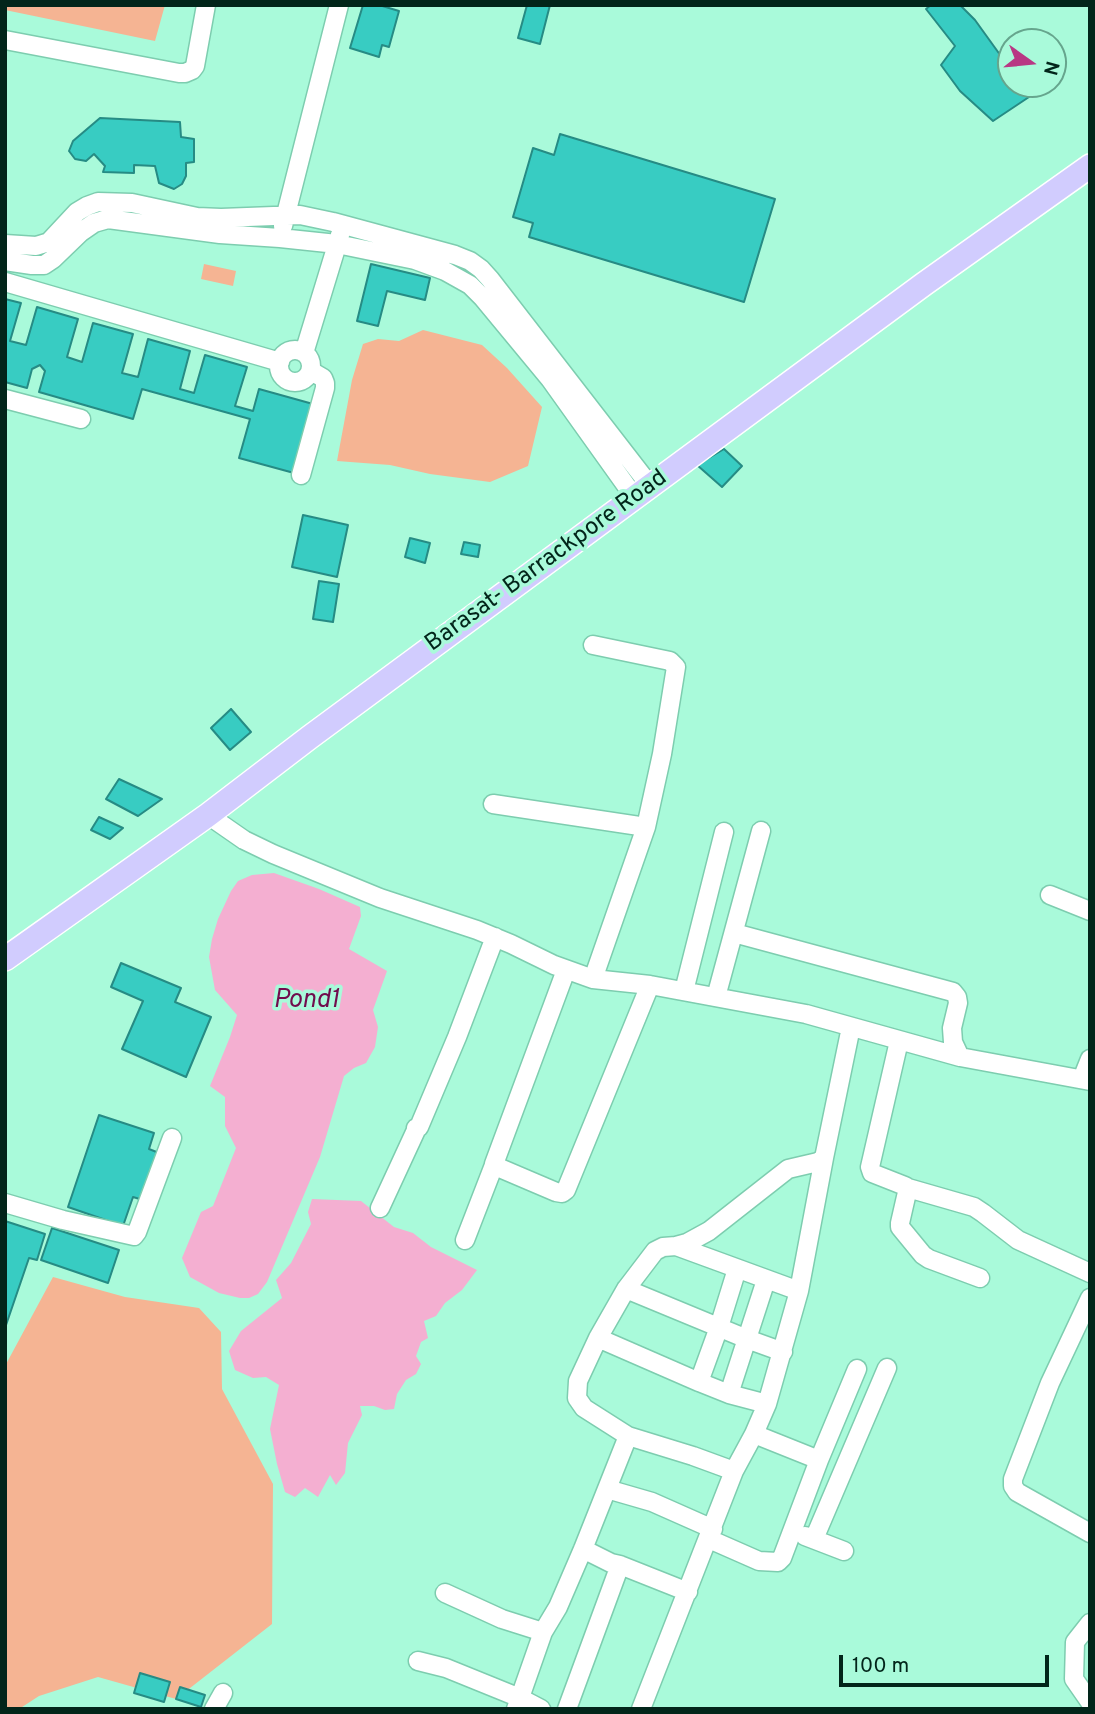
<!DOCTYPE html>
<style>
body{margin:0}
#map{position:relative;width:1095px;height:1714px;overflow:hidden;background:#a9fada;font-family:Overpass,sans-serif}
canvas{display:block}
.frame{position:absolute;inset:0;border:7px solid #02251a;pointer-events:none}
.north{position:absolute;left:997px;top:28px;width:70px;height:70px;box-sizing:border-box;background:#a9fada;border:2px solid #66a58d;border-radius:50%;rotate:105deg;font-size:19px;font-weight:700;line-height:28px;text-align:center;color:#02251a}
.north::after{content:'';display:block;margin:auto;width:24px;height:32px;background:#b83884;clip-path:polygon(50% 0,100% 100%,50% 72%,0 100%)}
.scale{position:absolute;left:839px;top:1655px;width:210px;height:32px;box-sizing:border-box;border:4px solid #02251a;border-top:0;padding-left:9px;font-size:21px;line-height:24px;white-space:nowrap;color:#02251a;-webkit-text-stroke:5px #a9fada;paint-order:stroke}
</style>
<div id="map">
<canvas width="1095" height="1714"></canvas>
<div class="frame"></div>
<div class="north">N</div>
<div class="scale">100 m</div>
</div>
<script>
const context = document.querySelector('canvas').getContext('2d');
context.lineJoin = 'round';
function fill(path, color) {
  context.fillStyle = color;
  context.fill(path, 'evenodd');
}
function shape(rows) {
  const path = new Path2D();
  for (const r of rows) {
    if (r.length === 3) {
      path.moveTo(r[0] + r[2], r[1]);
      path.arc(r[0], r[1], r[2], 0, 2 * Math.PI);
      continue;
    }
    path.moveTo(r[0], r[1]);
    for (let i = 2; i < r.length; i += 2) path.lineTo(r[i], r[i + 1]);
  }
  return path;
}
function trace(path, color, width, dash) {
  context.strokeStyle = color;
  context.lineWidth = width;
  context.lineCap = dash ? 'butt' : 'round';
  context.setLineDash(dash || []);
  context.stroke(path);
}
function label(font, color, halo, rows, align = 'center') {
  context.font = font + ' Overpass,sans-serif';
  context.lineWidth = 7;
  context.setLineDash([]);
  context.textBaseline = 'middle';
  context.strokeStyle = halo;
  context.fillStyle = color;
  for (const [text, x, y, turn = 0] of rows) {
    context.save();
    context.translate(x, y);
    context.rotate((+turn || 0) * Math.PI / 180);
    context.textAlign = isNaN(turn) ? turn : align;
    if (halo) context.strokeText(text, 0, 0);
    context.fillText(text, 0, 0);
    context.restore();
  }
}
const green = shape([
 [5,5,165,5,155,41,5,10],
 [204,264,236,271,233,286,201,279],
 [423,330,482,345,507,368,542,407,528,466,490,482,430,474,390,465,337,461,352,380,363,344,378,339,399,341],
 [53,1277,125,1297,199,1308,221,1332,222,1389,273,1484,272,1624,176,1699,98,1677,39,1696,19,1709,5,1709,5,1366]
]);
const water = shape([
 [274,873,319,889,360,907,361,916,349,949,387,971,373,1010,378,1027,375,1047,366,1063,354,1068,344,1076,320,1157,267,1282,258,1294,249,1298,240,1298,219,1293,190,1277,182,1258,201,1212,213,1206,236,1148,225,1126,225,1097,210,1086,230,1037,237,1015,215,990,209,957,212,939,218,919,231,891,238,881,252,875],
 [312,1199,361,1201,394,1227,413,1233,431,1247,477,1270,462,1290,445,1303,436,1316,424,1321,428,1338,421,1342,416,1356,421,1364,416,1374,406,1380,397,1394,394,1409,385,1410,374,1406,360,1406,362,1415,348,1443,345,1473,336,1485,330,1475,318,1497,305,1488,295,1497,285,1492,277,1464,270,1429,279,1385,266,1377,253,1378,235,1370,229,1351,241,1331,282,1298,276,1280,291,1263,311,1224,308,1212]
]);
const building = shape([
 [363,5,379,5,399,11,389,47,382,45,379,57,350,48,363,5],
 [527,5,550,5,540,44,518,38,527,5],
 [931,5,960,5,975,20,1011,70,1011,84,1023,84,1032,95,993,121,960,91,941,65,955,46,926,9,931,5],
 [100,118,180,122,181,137,194,139,194,162,186,163,186,176,182,184,174,189,159,183,155,166,134,165,134,173,103,172,105,166,94,154,86,161,75,159,69,151,73,141,100,118],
 [560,134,775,199,744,302,529,237,533,223,513,217,533,148,554,155,560,134],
 [371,264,430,278,425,300,387,291,378,326,357,321,371,264],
 [5,299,21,303,10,341,26,345,37,307,78,319,67,357,82,362,93,323,133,334,122,373,138,377,148,339,190,351,180,389,194,393,205,355,247,367,235,406,253,411,259,389,313,404,294,473,239,458,250,419,142,389,133,419,39,392,45,371,40,365,32,369,27,388,5,382,5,299],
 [724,449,742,466,722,487,697,465,724,449],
 [303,515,348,525,337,577,292,567,303,515],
 [410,538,430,543,425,563,405,557,410,538],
 [464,542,480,545,478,557,461,554,464,542],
 [319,581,339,584,333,622,313,619,319,581],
 [231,709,251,732,230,750,211,728,231,709],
 [119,779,162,799,138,816,106,799,119,779],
 [99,817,123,828,110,839,91,830,99,817],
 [121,963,181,988,175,1002,211,1017,186,1077,122,1049,143,1001,111,987,121,963],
 [99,1115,154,1133,149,1149,159,1153,143,1200,133,1197,123,1226,68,1207,99,1115],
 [5,1221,45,1234,37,1260,29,1258,5,1328,5,1221],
 [52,1228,119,1250,108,1283,41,1260,52,1228],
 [140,1673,170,1682,164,1702,134,1693,140,1673],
 [180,1687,205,1695,201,1707,176,1699,180,1687]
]);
const minor = shape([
 [5,40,179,73,185,73,192,70,195,66,206,5],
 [283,226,339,5],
 [5,244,36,246,49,242,77,212,87,206,98,202,132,203,197,217,221,218,300,215,333,222,455,255,470,261,481,269,490,279,651,487],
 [5,261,32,265,44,265,53,259,81,232,94,223,108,219,220,234,280,238,337,244,415,260,445,271,470,285,483,298,550,379,635,498],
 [5,282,280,362],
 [295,366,16],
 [304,353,340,235],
 [5,399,81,419],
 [301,475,325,388,325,383,323,378,311,371],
 [593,645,670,661,676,667,662,754,646,827,593,979],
 [493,804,646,827],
 [208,815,244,840,273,854,380,898,477,930,511,944,554,965,593,979,650,985,806,1014,960,1057,1090,1081],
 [1050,895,1090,911],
 [734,933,953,992,957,997,958,1003,952,1028,953,1042,960,1057],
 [566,970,494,1164,495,1166,556,1192,562,1193,566,1190,650,985],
 [684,991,724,832],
 [716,997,761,831],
 [899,1041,870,1167,872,1173,905,1186,908,1188,900,1223,900,1227,923,1255,929,1259,980,1278],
 [1082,1079,1090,1059],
 [416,1128,419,1127,457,1037,495,937],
 [908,1188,974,1207,983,1213,1018,1240,1090,1273],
 [5,1203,63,1220,134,1236,137,1232,172,1138],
 [380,1208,417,1128],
 [465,1240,494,1165],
 [676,1246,799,1291,767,1404,754,1434],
 [626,1289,747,1339,783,1352],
 [799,1291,824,1158],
 [1090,1298,1050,1383,1013,1479,1013,1486,1017,1492,1090,1533],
 [598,1338,699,1382,729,1394,767,1404],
 [699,1382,719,1327,737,1269],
 [729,1394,766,1280],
 [628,1436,584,1408,577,1398,578,1381,598,1338,626,1289,655,1251,663,1247,676,1246,687,1243,709,1231,788,1169,818,1162,824,1158,851,1027],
 [734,1471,754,1434,819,1460],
 [607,1489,652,1502,713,1529],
 [805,1536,844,1551],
 [709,1539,759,1561,778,1562,782,1558,819,1460,857,1369],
 [814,1539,887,1368],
 [583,1549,611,1563,620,1565,688,1592],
 [445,1593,502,1619,543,1632,558,1607,583,1549,628,1436,693,1456,734,1471,641,1709],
 [1090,1623,1075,1642,1074,1679,1090,1702],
 [418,1661,446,1668,520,1698,541,1709],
 [214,1709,223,1693],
 [516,1709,543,1632],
 [567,1709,620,1565]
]);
const major = shape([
 [5,959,208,815,310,737,924,284,1090,166]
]);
const streetNames = [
 ["Barasat- Barrackpore Road",547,562,-36]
];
const waterNames = [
 ["Pond1",306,1002]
];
fill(green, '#f5b493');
fill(water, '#f4afd1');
fill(building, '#38ccc2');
trace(building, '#268b84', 2);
trace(minor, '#7dcdaf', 21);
trace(major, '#fff', 26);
trace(minor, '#fff', 18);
trace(major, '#d1ccfe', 23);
label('24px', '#02251a', '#a9fada', streetNames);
label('italic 26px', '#710c4d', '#a9fada', waterNames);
</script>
